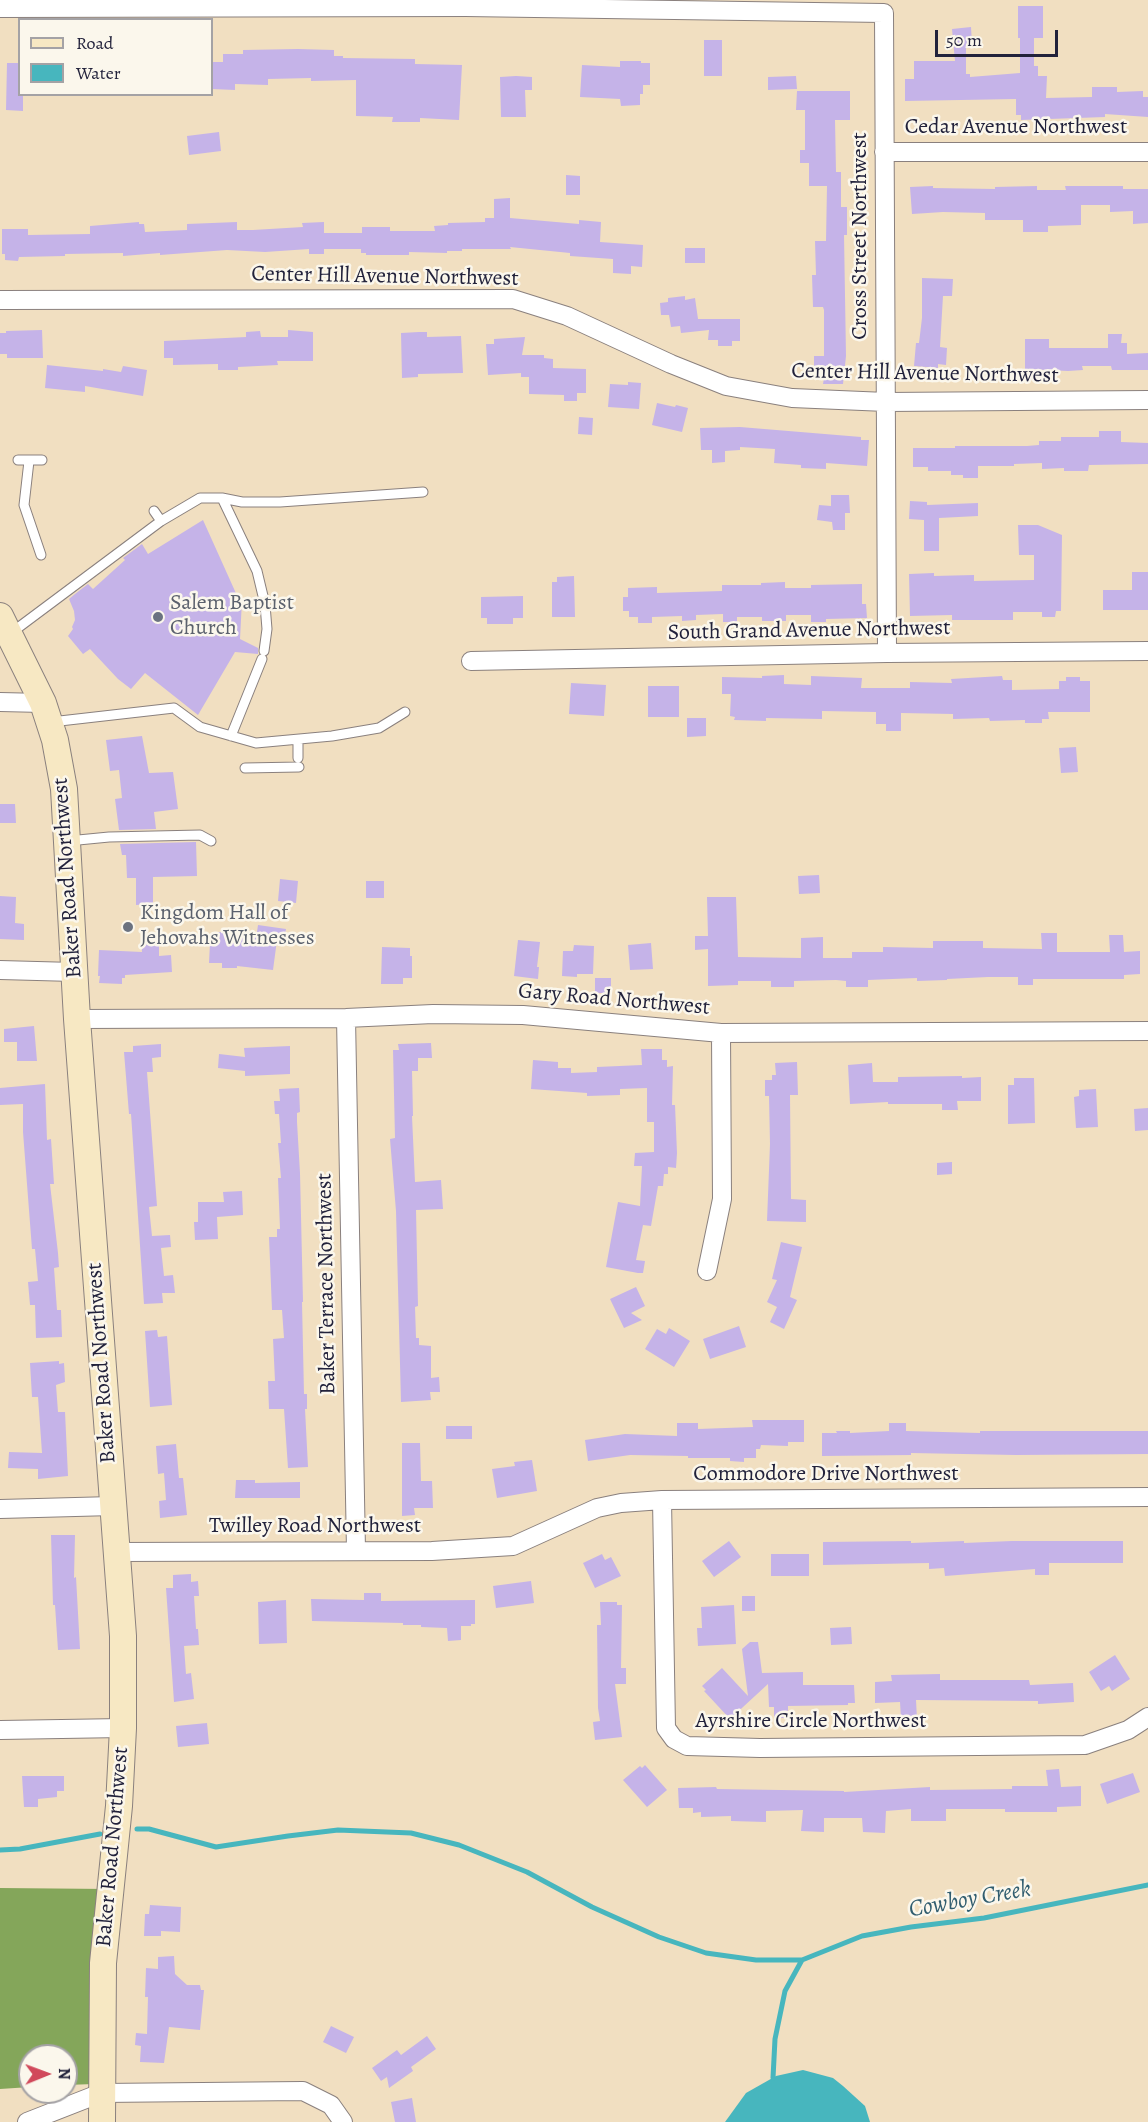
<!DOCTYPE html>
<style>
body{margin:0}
#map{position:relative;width:1148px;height:2122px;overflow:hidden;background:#f1dfc1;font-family:Alegreya,serif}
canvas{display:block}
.legend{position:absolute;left:18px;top:18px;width:195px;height:78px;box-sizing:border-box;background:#fbf7ec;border:2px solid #a4a2a5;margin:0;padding:8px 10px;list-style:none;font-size:18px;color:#22223b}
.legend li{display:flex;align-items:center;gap:12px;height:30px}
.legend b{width:30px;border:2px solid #a4a2a5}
.north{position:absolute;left:18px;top:2044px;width:60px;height:60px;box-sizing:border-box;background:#fbf7ec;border:2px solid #a4a2a5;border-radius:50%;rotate:89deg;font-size:16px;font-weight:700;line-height:24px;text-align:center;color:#22223b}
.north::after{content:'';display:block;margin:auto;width:21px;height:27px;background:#d1495b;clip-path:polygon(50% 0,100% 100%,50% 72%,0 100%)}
.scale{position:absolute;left:935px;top:30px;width:123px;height:27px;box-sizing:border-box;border:3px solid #22223b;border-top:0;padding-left:8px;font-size:18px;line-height:21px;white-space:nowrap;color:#22223b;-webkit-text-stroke:4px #fbf7ec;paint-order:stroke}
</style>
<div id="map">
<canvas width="1148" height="2122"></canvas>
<ul class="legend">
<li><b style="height:8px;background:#f7e8c3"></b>Road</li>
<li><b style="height:16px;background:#47b6be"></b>Water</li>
</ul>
<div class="north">N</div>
<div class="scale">50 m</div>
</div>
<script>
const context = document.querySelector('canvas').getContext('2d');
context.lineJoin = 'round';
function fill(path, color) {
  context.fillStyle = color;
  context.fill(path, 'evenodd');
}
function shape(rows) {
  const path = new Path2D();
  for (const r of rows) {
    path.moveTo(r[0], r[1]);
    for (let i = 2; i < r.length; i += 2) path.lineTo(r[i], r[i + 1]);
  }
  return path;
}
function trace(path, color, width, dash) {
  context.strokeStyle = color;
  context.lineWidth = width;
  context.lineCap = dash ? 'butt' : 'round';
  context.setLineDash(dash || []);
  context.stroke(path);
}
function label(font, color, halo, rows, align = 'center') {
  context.font = font + ' Alegreya,serif';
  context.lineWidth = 5;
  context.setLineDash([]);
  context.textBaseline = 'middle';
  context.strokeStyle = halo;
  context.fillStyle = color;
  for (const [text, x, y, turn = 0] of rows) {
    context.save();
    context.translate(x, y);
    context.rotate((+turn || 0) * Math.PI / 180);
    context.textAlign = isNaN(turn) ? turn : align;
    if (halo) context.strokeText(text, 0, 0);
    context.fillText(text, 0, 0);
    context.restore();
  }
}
const forest = shape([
 [0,1888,108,1889,94,2084,66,2085,66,2056,30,2056,30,2087,0,2089]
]);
const water = shape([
 [803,2070,833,2078,843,2086,865,2106,870,2122,725,2122,746,2093,776,2076]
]);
const stream = shape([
 [137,1829,149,1829,216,1847,288,1836,338,1830,411,1833,459,1845,527,1872,592,1907,659,1937,706,1953,756,1960,802,1960,862,1936,911,1927,984,1918,1148,1885],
 [0,1850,20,1849,100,1834],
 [773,2078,775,2039,785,1991,802,1960]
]);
const building = shape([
 [1018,6,1043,6,1043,38,1034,38,1034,66,1038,66,1038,76,1047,76,1046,98,1092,97,1092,87,1117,87,1117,92,1143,91,1143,97,1148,97,1148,117,1105,114,1105,117,1021,120,1021,115,1016,115,1016,99,905,101,905,79,914,79,914,61,955,61,952,29,971,27,972,44,966,44,966,74,970,74,970,77,1020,73,1020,38,1018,38],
 [704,40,722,40,722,76,704,76],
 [298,49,334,50,334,56,343,56,343,58,415,59,415,64,462,65,459,120,420,118,420,122,392,122,393,117,356,116,356,80,311,81,311,78,268,79,268,85,235,84,235,90,212,89,212,62,223,62,223,54,243,54,243,50],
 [620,61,641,61,641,63,650,63,650,85,643,85,643,94,640,94,640,105,621,106,620,99,580,97,582,65,620,67],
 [7,63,20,63,20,94,23,94,23,111,6,110],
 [516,76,532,77,532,90,525,90,526,117,501,117,500,77],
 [796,76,797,89,768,90,768,77],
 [797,91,850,91,850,120,835,120,836,172,841,172,841,207,847,207,847,235,844,235,846,356,843,384,823,384,824,378,814,378,814,356,824,356,824,310,823,307,813,307,812,275,816,275,815,241,826,241,827,186,809,186,809,163,800,163,800,150,805,150,805,110,796,110],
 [219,132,221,151,189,155,187,136],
 [566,175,580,176,580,195,566,195],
 [933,186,933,188,995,189,995,187,1037,186,1037,190,1066,190,1065,186,1123,186,1123,189,1148,189,1148,223,1133,224,1133,211,1110,212,1110,205,1081,205,1081,225,1048,226,1048,232,1023,232,1023,220,985,220,985,213,943,212,912,214,910,187],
 [510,198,510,218,579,224,579,220,601,222,600,242,643,245,642,267,631,266,631,274,613,273,613,259,570,256,570,253,510,247,511,249,462,249,462,251,447,251,447,253,409,252,409,255,366,255,366,253,361,253,361,249,324,249,324,254,309,254,309,249,265,252,227,250,160,255,160,253,123,256,123,253,65,254,65,256,19,257,18,261,5,260,5,254,2,254,2,229,28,229,28,235,90,234,90,226,139,222,139,224,144,224,145,232,187,230,187,224,237,222,237,230,253,230,303,227,302,223,324,222,324,233,362,233,362,227,390,227,390,231,435,231,434,226,448,225,448,223,485,222,485,218,494,218,494,199],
 [685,248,705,248,705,263,685,263],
 [922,278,953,279,952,296,943,296,940,347,947,348,946,365,938,364,938,368,914,366,916,343,919,343,922,318],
 [685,296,685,300,695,298,698,319,740,319,740,341,732,341,732,346,718,346,718,340,708,340,709,330,681,333,680,326,671,327,669,315,661,315,660,303,668,302,668,298],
 [42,330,43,358,7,358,7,354,0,354,0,333,6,333,6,331],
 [288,330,313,332,313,361,277,361,278,365,238,367,238,370,218,370,218,364,173,365,173,358,164,358,164,341,246,337,246,332,260,331,261,337,288,337],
 [419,332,427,332,427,337,461,336,463,373,418,374,418,377,402,378,401,333],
 [1108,334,1122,334,1121,343,1127,343,1127,354,1148,353,1148,370,1112,370,1111,366,1082,366,1083,370,1068,371,1025,369,1025,339,1049,339,1049,348,1108,348],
 [525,337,522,355,544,355,544,358,553,359,553,368,586,369,586,393,577,393,577,401,564,401,564,395,529,394,529,377,521,377,521,373,488,375,486,344,494,344,494,339],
 [47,365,103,371,103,369,121,372,123,366,147,370,143,396,85,386,85,392,45,388],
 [628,382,641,383,639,409,608,407,610,384,628,385],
 [657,403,675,407,676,405,688,408,682,432,652,425],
 [579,417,593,418,592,435,578,434],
 [740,427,861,437,861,440,869,440,867,466,826,463,826,469,801,468,801,465,774,463,775,449,740,447,740,450,725,451,725,462,712,463,712,450,701,450,700,428],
 [1099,431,1121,431,1121,442,1148,443,1148,464,1089,465,1088,471,1064,471,1064,468,1042,469,1042,463,1014,464,1014,466,978,466,978,478,963,478,963,475,951,475,951,471,928,471,928,467,913,467,913,448,955,448,955,446,1027,446,1039,445,1039,441,1061,441,1061,437,1099,437],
 [831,495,849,495,850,513,845,513,845,530,833,530,832,522,817,520,819,505,831,506],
 [910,501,927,502,927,505,978,503,978,516,939,518,939,551,924,551,924,520,909,519],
 [203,520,239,600,242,600,240,639,258,648,258,654,235,652,198,715,145,673,131,689,118,679,90,649,83,654,68,636,73,629,72,627,75,620,74,611,69,599,75,594,88,584,93,589,125,560,123,558,142,544,148,554],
 [1018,525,1038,525,1062,535,1061,611,1056,611,1055,617,1042,617,1042,612,1013,612,1013,620,952,620,952,615,910,616,909,574,934,573,934,576,974,575,974,581,1034,580,1034,555,1019,555],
 [1132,572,1148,572,1148,610,1103,610,1103,590,1132,590],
 [574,576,575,617,552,617,552,582,557,582,557,577],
 [785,582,785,588,811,588,811,585,862,584,862,604,866,604,867,618,826,619,826,622,811,622,811,615,786,615,786,621,762,621,762,617,737,617,737,622,723,622,723,614,696,615,696,620,682,621,682,616,652,617,652,623,638,623,638,617,629,617,629,611,623,611,623,597,628,597,628,588,657,587,657,593,722,591,722,585,761,585,761,583],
 [523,596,523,618,513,618,513,624,487,624,487,618,481,618,481,597],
 [784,675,784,684,811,685,811,676,862,678,861,688,910,688,910,682,952,683,951,679,1002,676,1003,680,1012,680,1012,690,1059,689,1059,681,1066,681,1066,677,1080,677,1080,681,1090,681,1090,712,1048,712,1049,719,1042,719,1042,723,1025,723,1025,720,990,721,989,718,953,719,953,714,901,713,901,731,886,731,886,724,876,724,876,712,822,711,822,719,766,718,766,721,734,720,735,717,730,716,731,694,722,694,722,677,762,678,762,676],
 [571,683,606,685,604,716,569,714],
 [648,686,679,686,679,717,648,717],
 [687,718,706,718,706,736,687,737],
 [142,736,149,773,173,772,178,809,154,812,156,829,119,830,115,799,122,798,119,770,110,771,106,740],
 [1076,747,1078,772,1061,773,1059,748],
 [0,804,15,804,16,823,0,823],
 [196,842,197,876,153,877,153,904,136,905,136,878,127,878,126,855,122,855,120,844],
 [819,875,820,893,799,894,798,876],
 [280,879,298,881,296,903,278,901],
 [366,881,384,881,384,898,366,898],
 [0,896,16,897,15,923,24,924,24,940,0,939],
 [707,897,736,897,738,957,801,958,801,938,823,937,823,958,852,958,852,952,883,952,883,947,933,948,933,941,983,941,983,948,1042,949,1041,933,1057,933,1057,952,1110,952,1109,935,1123,935,1124,952,1140,951,1140,974,1124,975,1124,979,1033,979,1033,985,1018,985,1018,977,988,977,947,979,947,980,917,981,917,978,868,980,868,987,846,987,846,981,836,980,794,981,794,987,771,987,771,981,738,981,738,985,708,986,708,949,695,950,695,936,708,936],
 [258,925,286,929,284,941,277,940,273,970,237,966,237,968,222,968,222,963,209,963,210,943,216,943,215,932,257,932],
 [518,940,540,942,537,967,539,967,538,979,514,976],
 [159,942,159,956,171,955,172,972,125,975,125,978,122,978,122,984,99,983,100,976,98,976,99,950,142,952,141,943],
 [651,943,653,969,630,970,628,945],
 [574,945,594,946,593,974,577,974,577,977,562,976,563,951,573,951],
 [382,947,410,948,410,956,412,956,412,978,403,978,403,984,381,984],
 [595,978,611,978,611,993,595,993],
 [34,1026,37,1061,17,1061,17,1042,4,1042,4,1029],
 [431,1043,432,1058,418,1058,418,1071,412,1071,413,1116,412,1116,415,1182,441,1180,443,1209,416,1210,418,1306,415,1307,416,1338,419,1338,419,1345,431,1346,431,1378,439,1377,440,1392,430,1392,431,1400,401,1402,396,1211,390,1139,395,1138,393,1050,399,1050,398,1044],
 [161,1044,161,1057,152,1058,153,1072,147,1072,157,1206,149,1207,152,1236,170,1235,171,1247,161,1248,164,1276,173,1275,175,1293,162,1293,163,1303,144,1304,131,1114,129,1114,124,1052,133,1052,133,1046],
 [290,1046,290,1074,245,1076,245,1071,218,1068,219,1054,245,1057,244,1048],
 [641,1049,662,1049,662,1060,667,1060,667,1067,673,1066,672,1105,675,1105,677,1153,676,1168,668,1167,668,1174,664,1174,663,1186,658,1186,651,1226,643,1225,636,1260,645,1261,643,1273,638,1273,606,1267,618,1202,640,1206,642,1166,634,1166,635,1153,654,1152,654,1122,647,1122,647,1088,620,1089,620,1095,587,1096,587,1093,531,1089,533,1060,558,1062,558,1068,571,1068,571,1073,597,1072,597,1067,642,1065],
 [797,1062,798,1095,790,1095,791,1199,806,1200,806,1222,767,1221,770,1144,769,1096,765,1096,765,1080,772,1080,772,1075,776,1075,775,1063],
 [872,1063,873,1082,898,1082,898,1077,962,1076,962,1078,981,1077,981,1101,957,1101,958,1110,942,1110,942,1104,888,1104,888,1102,850,1104,848,1065],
 [1014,1078,1034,1078,1035,1123,1008,1124,1008,1085,1014,1085],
 [45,1084,47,1140,51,1139,54,1184,50,1184,58,1253,59,1267,54,1268,57,1310,61,1310,62,1337,36,1338,35,1305,30,1305,28,1282,38,1281,35,1249,32,1249,23,1132,23,1104,0,1105,0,1088],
 [299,1088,300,1112,297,1113,297,1122,300,1173,303,1302,302,1302,304,1394,307,1394,307,1409,305,1409,308,1467,288,1468,284,1409,269,1409,268,1381,275,1381,273,1339,284,1338,282,1310,272,1310,269,1237,277,1237,277,1229,280,1229,278,1178,281,1178,278,1143,281,1143,279,1114,275,1114,274,1101,280,1101,279,1089],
 [1096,1089,1098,1127,1076,1128,1074,1097,1079,1096,1079,1090],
 [1148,1108,1148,1130,1135,1131,1134,1109],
 [952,1162,952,1174,937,1175,937,1163],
 [242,1191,243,1215,217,1217,218,1239,195,1240,194,1222,198,1222,198,1202,224,1202,223,1192],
 [781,1242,802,1247,790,1297,797,1300,784,1329,770,1322,777,1307,767,1302,777,1280,772,1279],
 [636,1287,645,1306,631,1313,642,1320,624,1328,610,1299],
 [739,1326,746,1347,710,1359,703,1339],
 [669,1328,690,1341,674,1367,645,1349,657,1329,666,1334],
 [157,1330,158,1337,167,1336,172,1405,150,1407,145,1331],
 [59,1361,59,1364,64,1363,65,1382,56,1385,58,1412,65,1412,68,1476,38,1479,38,1469,8,1468,9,1452,42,1453,38,1397,32,1397,30,1363],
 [752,1420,804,1420,804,1442,788,1442,788,1446,761,1445,760,1449,756,1449,756,1458,744,1458,744,1462,730,1461,730,1458,688,1458,688,1456,630,1455,588,1461,585,1440,625,1434,677,1436,677,1423,698,1423,698,1429,753,1427],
 [889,1423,906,1423,906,1431,980,1433,980,1431,1148,1431,1148,1454,1016,1455,911,1453,911,1455,822,1456,822,1433,837,1433,836,1431,850,1431,850,1433,889,1431],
 [446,1426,472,1426,472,1439,446,1439],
 [402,1443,420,1443,421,1481,432,1481,433,1508,414,1508,415,1515,402,1516],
 [176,1444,179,1478,183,1478,187,1515,160,1518,159,1501,166,1500,164,1473,158,1474,156,1446],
 [532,1460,537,1491,497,1498,492,1469,515,1466,514,1462],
 [236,1480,255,1480,255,1483,300,1482,300,1498,235,1498],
 [51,1535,75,1535,74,1578,76,1577,80,1649,58,1650,55,1605,53,1605],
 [729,1541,741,1557,714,1577,702,1561],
 [911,1541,911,1543,964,1541,964,1543,1012,1541,1123,1541,1123,1563,1049,1563,1049,1575,1035,1575,1035,1569,945,1576,944,1568,929,1569,929,1563,823,1565,823,1542],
 [602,1554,605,1560,611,1557,621,1576,595,1588,583,1563],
 [771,1554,809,1554,809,1576,771,1576],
 [191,1574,191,1582,198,1581,199,1596,194,1596,196,1629,198,1629,199,1645,184,1646,186,1674,191,1673,194,1699,174,1702,166,1588,173,1588,173,1575],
 [531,1581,534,1603,496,1608,493,1586],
 [364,1593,381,1593,381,1601,475,1600,475,1624,471,1624,471,1626,461,1626,461,1640,448,1641,447,1628,421,1627,421,1625,403,1625,403,1623,312,1621,311,1599,364,1600],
 [742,1596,755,1596,755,1611,742,1611],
 [286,1600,287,1643,259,1644,258,1602],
 [600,1602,617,1602,617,1605,622,1605,621,1668,626,1668,626,1684,615,1684,622,1737,595,1740,593,1722,600,1721,598,1708,597,1625,601,1625],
 [734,1605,736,1644,698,1646,697,1628,702,1628,701,1607],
 [851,1627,852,1644,831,1645,830,1628],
 [750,1642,758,1642,762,1673,803,1672,803,1685,854,1685,855,1703,848,1703,848,1705,788,1706,788,1718,774,1718,774,1707,769,1707,768,1684,730,1719,704,1691,706,1690,702,1686,722,1668,748,1696,742,1649],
 [1115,1655,1130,1679,1112,1691,1109,1686,1101,1691,1089,1672],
 [940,1674,940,1680,1029,1680,1030,1685,1073,1683,1074,1702,1038,1704,1038,1701,916,1700,917,1719,901,1719,900,1702,875,1703,875,1682,892,1681,891,1675],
 [207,1723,209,1744,178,1747,176,1726],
 [645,1765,667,1790,647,1807,623,1780,640,1766,642,1768],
 [1059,1769,1061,1787,1081,1786,1081,1806,1057,1807,1057,1812,1005,1812,1005,1809,946,1809,946,1821,911,1821,911,1809,886,1811,885,1833,863,1832,862,1818,824,1818,824,1832,801,1831,803,1810,766,1811,766,1822,731,1821,731,1816,701,1817,701,1812,693,1813,693,1808,679,1808,678,1788,716,1787,717,1789,844,1791,844,1792,930,1787,930,1790,1012,1789,1012,1786,1048,1786,1046,1770],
 [1133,1773,1140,1792,1107,1804,1100,1784],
 [22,1776,64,1776,64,1791,57,1791,57,1797,38,1799,38,1807,24,1807],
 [150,1905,181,1907,180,1932,161,1931,161,1936,144,1936,145,1914,149,1914],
 [174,1956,175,1974,187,1985,200,1985,201,1990,204,1990,200,2030,169,2027,164,2063,140,2062,141,2046,135,2045,136,2033,147,2034,148,1997,145,1997,146,1968,158,1969,158,1957],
 [331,2026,354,2037,346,2053,323,2042],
 [427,2036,436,2049,411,2067,413,2071,389,2088,387,2077,381,2081,372,2068,397,2050,401,2055],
 [412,2098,416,2122,395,2122,391,2102]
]);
const lane = shape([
 [18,460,42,460],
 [29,461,24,505,41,555],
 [222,498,257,571,263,596],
 [154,511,161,521,200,498,222,498,242,502,280,502,423,492],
 [11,633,161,521],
 [264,651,267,629,265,605],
 [51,722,174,708,200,727,256,743,332,736,379,728,405,712],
 [231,736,262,659],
 [298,740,298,758],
 [245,768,299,767],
 [68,841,109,837,200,835,211,841]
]);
const street = shape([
 [0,8,465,7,884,13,887,653],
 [884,152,1148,152],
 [0,300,513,299,567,316,671,364,726,386,792,398,886,402,1148,400],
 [471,661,887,653,1148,651],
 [0,702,43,703],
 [0,970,74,972],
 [346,1018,356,1550],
 [77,1019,346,1018,433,1014,523,1015,721,1033,1148,1031],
 [707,1271,722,1199,721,1033],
 [662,1500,666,1728,674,1739,687,1746,760,1748,1085,1745,1128,1730,1148,1717],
 [0,1509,113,1506],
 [116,1552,432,1551,513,1546,597,1508,621,1503,662,1500,1148,1497],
 [0,1730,123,1728],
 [27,2122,101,2093,303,2091,331,2105,343,2122]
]);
const secondary = shape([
 [0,616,43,703,55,740,64,789,77,1019,123,1636,123,1728,119,1806,103,1963,102,2122]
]);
const markers = [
 [158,617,6,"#6b7280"],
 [128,927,6,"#6b7280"]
];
const streetNames = [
 ["Cedar Avenue Northwest",1016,128],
 ["Cross Street Northwest",861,236,-90],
 ["Center Hill Avenue Northwest",385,277,1],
 ["Center Hill Avenue Northwest",925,374,1],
 ["South Grand Avenue Northwest",809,631,-1],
 ["Baker Road Northwest",68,878,-94],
 ["Gary Road Northwest",614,1000,5],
 ["Baker Terrace Northwest",327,1284,-91],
 ["Baker Road Northwest",102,1363,-94],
 ["Commodore Drive Northwest",826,1475],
 ["Twilley Road Northwest",315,1527],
 ["Ayrshire Circle Northwest",811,1722],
 ["Baker Road Northwest",113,1847,-85]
];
const worshipNames = [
 ["Salem Baptist",170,604],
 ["Church",170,629],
 ["Kingdom Hall of",140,914],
 ["Jehovahs Witnesses",140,939]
];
const waterNames = [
 ["Cowboy Creek",970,1900,-10]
];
fill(forest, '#84a65a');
fill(water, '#47b6be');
trace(stream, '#47b6be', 5);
fill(building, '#c5b3e8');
trace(lane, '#8a807e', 11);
trace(street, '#8a807e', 20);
trace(secondary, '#8a807e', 28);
trace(lane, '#fff', 9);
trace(street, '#fff', 18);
trace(secondary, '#f7e8c3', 26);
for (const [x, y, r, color] of markers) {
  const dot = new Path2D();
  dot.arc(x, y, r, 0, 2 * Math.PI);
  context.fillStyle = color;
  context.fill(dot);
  trace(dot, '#fbf7ec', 2);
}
label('22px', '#22223b', '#fbf7ec', streetNames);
label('22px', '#5b616d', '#fbf7ec', worshipNames, 'left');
label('italic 24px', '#315d6f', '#fbf7ec', waterNames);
</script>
